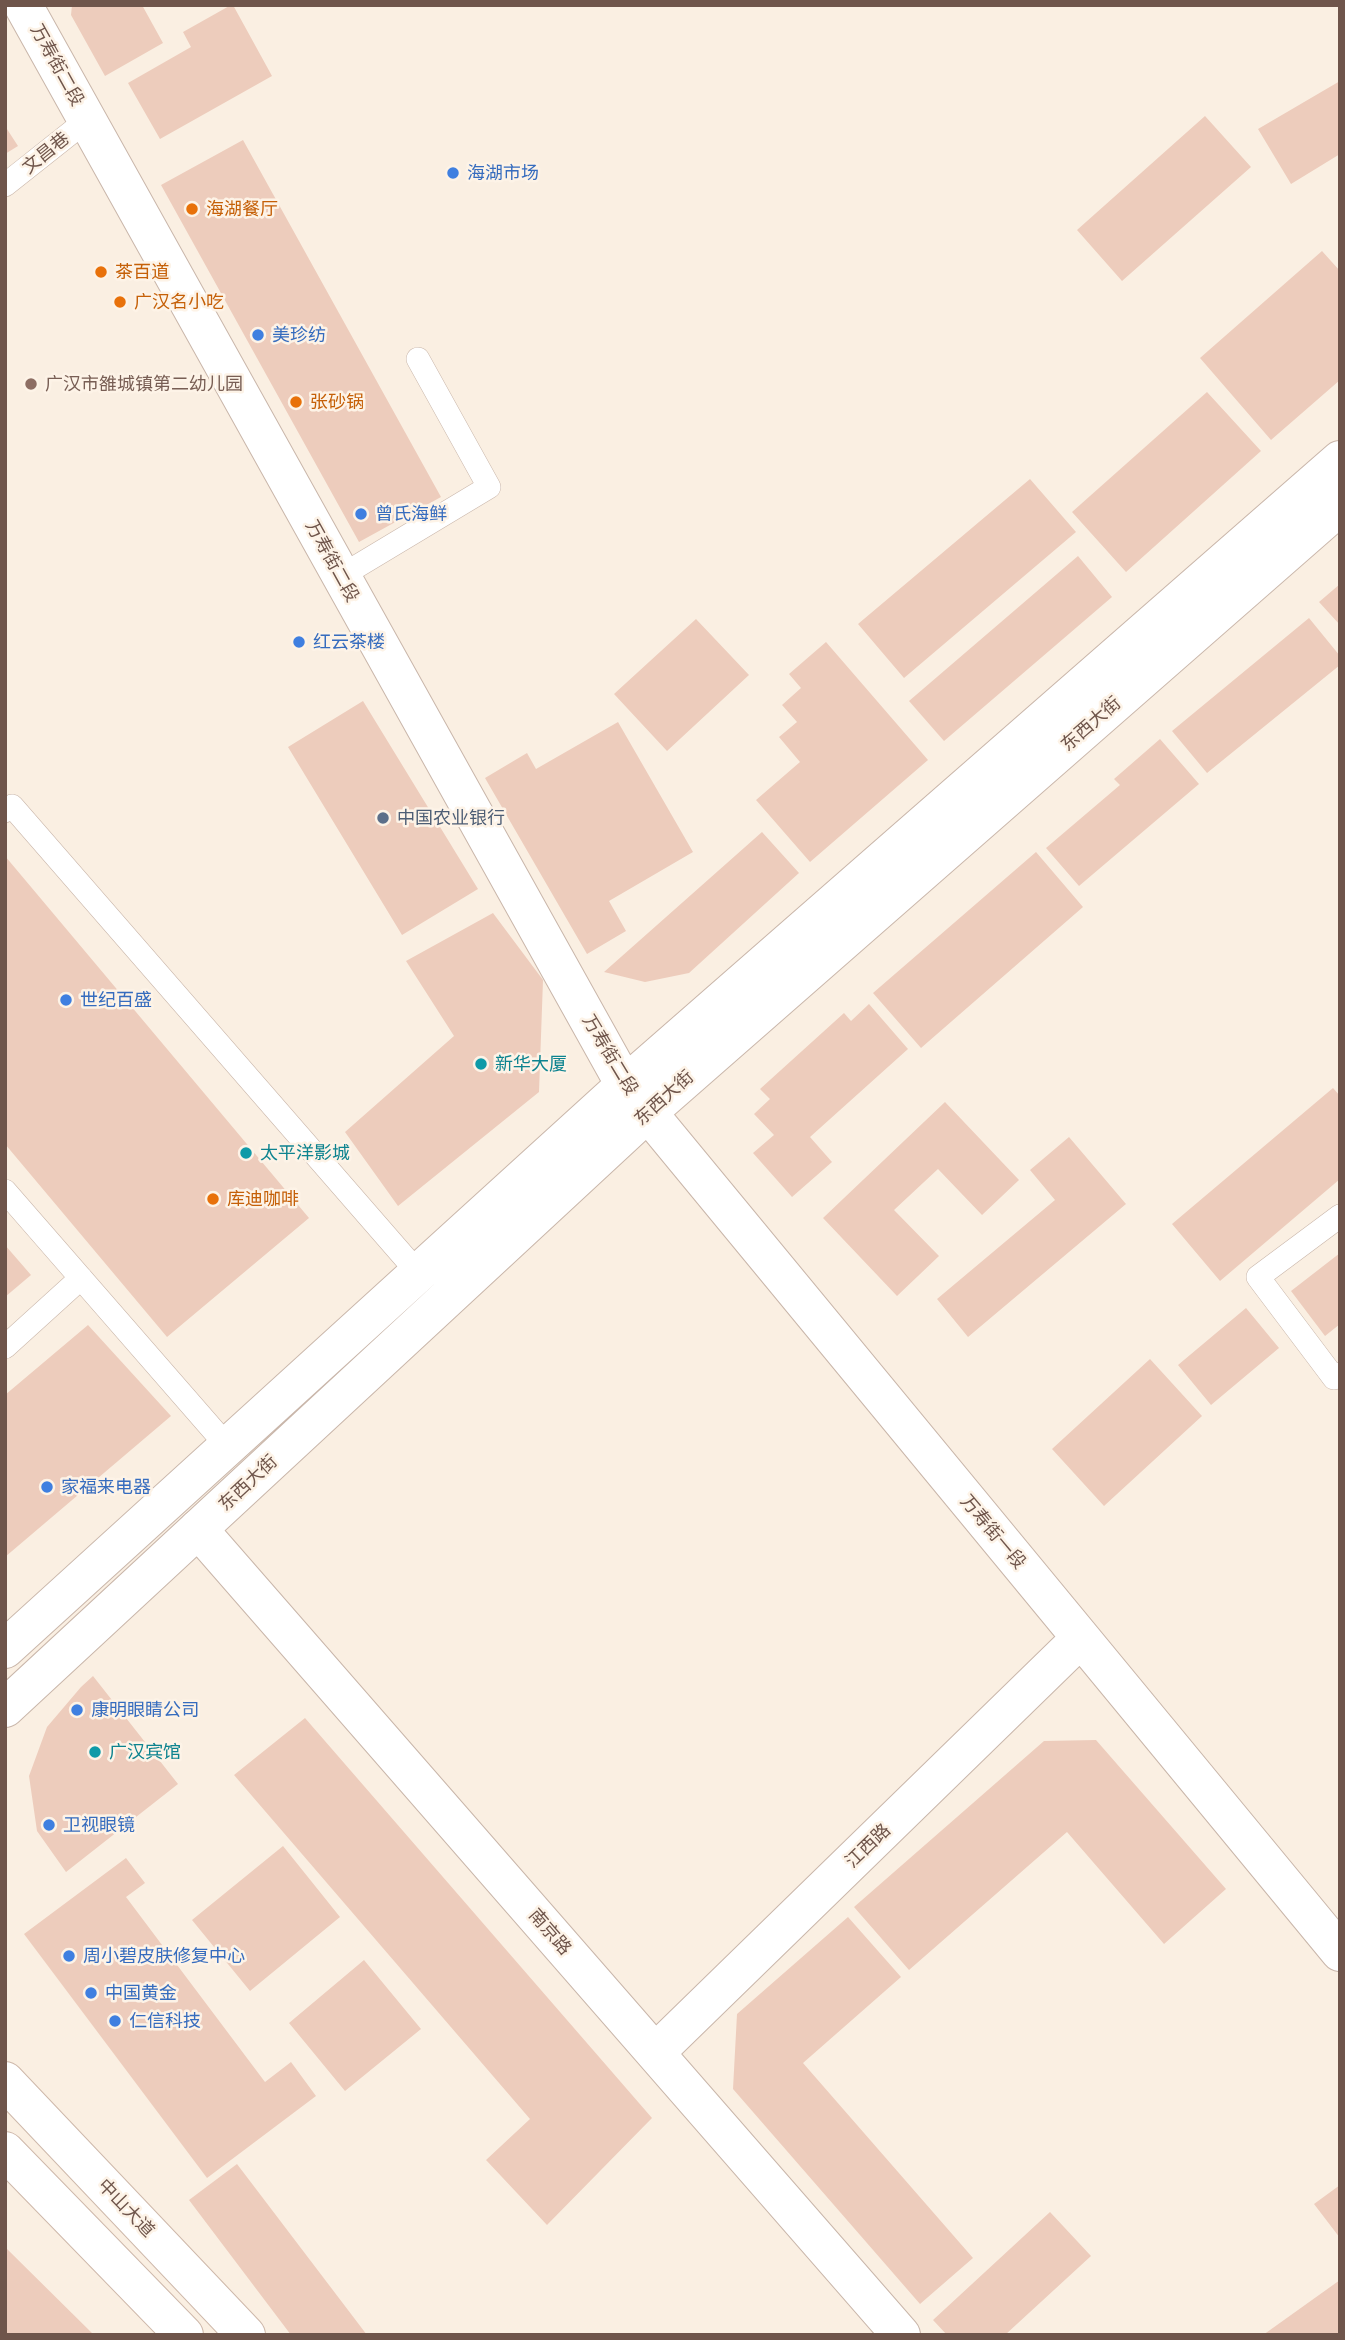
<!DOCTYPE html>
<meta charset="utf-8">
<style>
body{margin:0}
#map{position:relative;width:1345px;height:2340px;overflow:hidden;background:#faefe2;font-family:"Golos Text",sans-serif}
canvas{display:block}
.frame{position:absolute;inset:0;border:7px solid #6f554b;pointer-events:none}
</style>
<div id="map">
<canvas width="1345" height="2340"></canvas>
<div class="frame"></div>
</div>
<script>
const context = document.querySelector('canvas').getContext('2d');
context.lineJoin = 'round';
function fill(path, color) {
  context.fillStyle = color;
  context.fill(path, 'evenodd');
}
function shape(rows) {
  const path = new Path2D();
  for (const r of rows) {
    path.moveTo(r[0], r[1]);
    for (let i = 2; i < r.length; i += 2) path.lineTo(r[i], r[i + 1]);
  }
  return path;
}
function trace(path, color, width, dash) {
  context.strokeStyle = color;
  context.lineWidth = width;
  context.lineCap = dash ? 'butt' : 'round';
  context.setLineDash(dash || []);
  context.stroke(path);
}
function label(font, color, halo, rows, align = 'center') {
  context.font = font + ' "Golos Text","Noto Sans SC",sans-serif';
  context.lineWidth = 5;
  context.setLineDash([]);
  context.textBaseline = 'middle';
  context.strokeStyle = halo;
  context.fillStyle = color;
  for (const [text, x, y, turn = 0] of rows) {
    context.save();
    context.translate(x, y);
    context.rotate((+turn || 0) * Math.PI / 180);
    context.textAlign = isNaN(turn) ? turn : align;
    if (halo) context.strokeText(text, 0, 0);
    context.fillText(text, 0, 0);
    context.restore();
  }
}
const building = shape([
 [72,5,142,5,163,43,105,76,71,15],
 [231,5,233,5,272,76,160,139,128,83,191,47,183,32],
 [1340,81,1340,154,1291,184,1258,129],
 [1205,116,1251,167,1122,281,1077,230],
 [5,126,18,146,5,154],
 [243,140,441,497,359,542,161,185],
 [1322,251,1340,271,1340,380,1271,440,1200,358],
 [1207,392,1261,451,1126,572,1072,512],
 [1030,479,1076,532,904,678,858,624],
 [1078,556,1112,597,944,741,909,701],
 [1340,584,1340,625,1319,602],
 [1309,618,1340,656,1340,665,1207,773,1172,731],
 [696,619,749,675,667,751,614,694],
 [826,642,928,760,810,862,756,800,800,762,779,737,797,722,782,705,801,688,789,674],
 [363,701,478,889,402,935,288,747],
 [618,722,693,852,609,901,626,931,587,954,485,778,527,753,536,769],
 [1160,739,1199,784,1079,886,1046,848,1120,785,1114,779],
 [762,832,799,873,689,973,645,982,604,972],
 [1036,852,1083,907,921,1048,873,993],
 [5,856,309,1218,167,1337,5,1144],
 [493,913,543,980,539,1092,398,1206,345,1132,454,1036,406,961],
 [869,1004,908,1049,810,1137,832,1162,792,1197,753,1153,774,1135,754,1114,770,1099,760,1089,844,1013,851,1021],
 [1333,1088,1340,1096,1340,1179,1220,1281,1172,1224],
 [945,1102,1019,1180,982,1215,938,1169,894,1210,939,1256,897,1296,823,1218],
 [1069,1137,1126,1204,968,1337,937,1299,1055,1200,1030,1170],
 [5,1245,31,1275,5,1297],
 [1340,1253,1340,1324,1325,1336,1291,1291],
 [1246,1308,1279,1348,1211,1405,1178,1365],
 [88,1325,171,1416,5,1557,5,1395],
 [1150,1359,1202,1416,1104,1506,1052,1449],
 [93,1676,178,1784,66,1872,37,1831,29,1776,47,1727,81,1687],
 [305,1718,652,2118,547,2225,486,2160,530,2119,234,1775],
 [1096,1740,1226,1889,1164,1944,1067,1832,909,1970,854,1907,1044,1741],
 [283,1846,340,1917,250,1991,192,1920],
 [126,1858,145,1883,126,1897,265,2082,291,2062,316,2096,207,2178,24,1934],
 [848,1917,901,1977,803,2063,973,2258,920,2304,733,2089,737,2014],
 [364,1960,421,2029,345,2091,289,2023],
 [237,2164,367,2335,291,2335,189,2200],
 [1340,2185,1340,2238,1314,2204],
 [1050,2212,1091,2256,1005,2335,947,2335,933,2320],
 [5,2247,94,2335,5,2335],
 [1340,2280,1340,2335,1263,2335]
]);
const service = shape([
 [5,185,87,120],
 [341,576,489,487,418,359],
 [5,811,12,806,413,1267],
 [5,1191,228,1447],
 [1340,1216,1258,1277,1334,1378,1340,1374],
 [5,1347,81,1278]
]);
const minor = shape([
 [23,5,625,1085,1340,1952],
 [198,1529,901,2335],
 [655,2053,1081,1638]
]);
const tertiary = shape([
 [5,1649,625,1085,1340,460],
 [5,1708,647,1113,1340,506]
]);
const secondary = shape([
 [5,2081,246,2335],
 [5,2151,184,2335]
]);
const markers = [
 [453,173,7,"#3f7fe0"],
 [192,209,7,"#e8710a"],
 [101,272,7,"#e8710a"],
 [120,302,7,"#e8710a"],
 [258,335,7,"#3f7fe0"],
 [31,384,7,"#8d6e63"],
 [296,402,7,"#e8710a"],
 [361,514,7,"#3f7fe0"],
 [299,642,7,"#3f7fe0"],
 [383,818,7,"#5c6f8a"],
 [66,1000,7,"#3f7fe0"],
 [481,1064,7,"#0f9aa8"],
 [246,1153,7,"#0f9aa8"],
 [213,1199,7,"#e8710a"],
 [47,1487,7,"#3f7fe0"],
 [77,1710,7,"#3f7fe0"],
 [95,1752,7,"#0f9aa8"],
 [49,1825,7,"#3f7fe0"],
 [69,1956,7,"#3f7fe0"],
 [91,1993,7,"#3f7fe0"],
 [115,2021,7,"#3f7fe0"]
];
const streetNames = [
 ["万寿街二段",57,65,61],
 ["文昌巷",46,153,-39],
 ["万寿街二段",332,561,61],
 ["东西大街",1091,724,-41],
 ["万寿街二段",610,1055,59],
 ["东西大街",664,1098,-42],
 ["东西大街",248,1483,-43],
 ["万寿街一段",993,1532,50],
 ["江西路",868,1846,-44],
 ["南京路",550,1932,49],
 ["中山大道",126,2208,46]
];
const shopNames = [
 ["海湖市场",467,173],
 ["美珍纺",272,335],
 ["曾氏海鲜",375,514],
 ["红云茶楼",313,642],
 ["世纪百盛",80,1000],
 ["家福来电器",61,1487],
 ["康明眼睛公司",91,1710],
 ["卫视眼镜",63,1825],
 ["周小碧皮肤修复中心",83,1956],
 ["中国黄金",105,1993],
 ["仁信科技",129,2021]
];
const foodNames = [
 ["海湖餐厅",206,209],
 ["茶百道",115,272],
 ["广汉名小吃",134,302],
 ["张砂锅",310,402],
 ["库迪咖啡",227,1199]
];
const educationNames = [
 ["广汉市雒城镇第二幼儿园",45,384]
];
const serviceNames = [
 ["中国农业银行",397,818]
];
const cultureNames = [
 ["新华大厦",495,1064],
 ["太平洋影城",260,1153],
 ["广汉宾馆",109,1752]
];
fill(building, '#edccbc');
trace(service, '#c9b6aa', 24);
trace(minor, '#c9b6aa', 40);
trace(tertiary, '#c9b6aa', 40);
trace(secondary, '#ceb8aa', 40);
trace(service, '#fff', 23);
trace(minor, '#fff', 38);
trace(tertiary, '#fff', 38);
trace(secondary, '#fff', 38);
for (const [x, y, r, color] of markers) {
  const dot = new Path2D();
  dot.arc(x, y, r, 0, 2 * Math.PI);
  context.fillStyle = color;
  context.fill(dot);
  trace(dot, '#fdf3e7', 2.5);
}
label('18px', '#6f554b', '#fdf3e7', streetNames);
label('18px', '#366cbe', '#fdf3e7', shopNames, 'left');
label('18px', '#c56008', '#fdf3e7', foodNames, 'left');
label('18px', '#785e54', '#fdf3e7', educationNames, 'left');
label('18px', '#4e5e75', '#fdf3e7', serviceNames, 'left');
label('18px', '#0d838f', '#fdf3e7', cultureNames, 'left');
</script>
